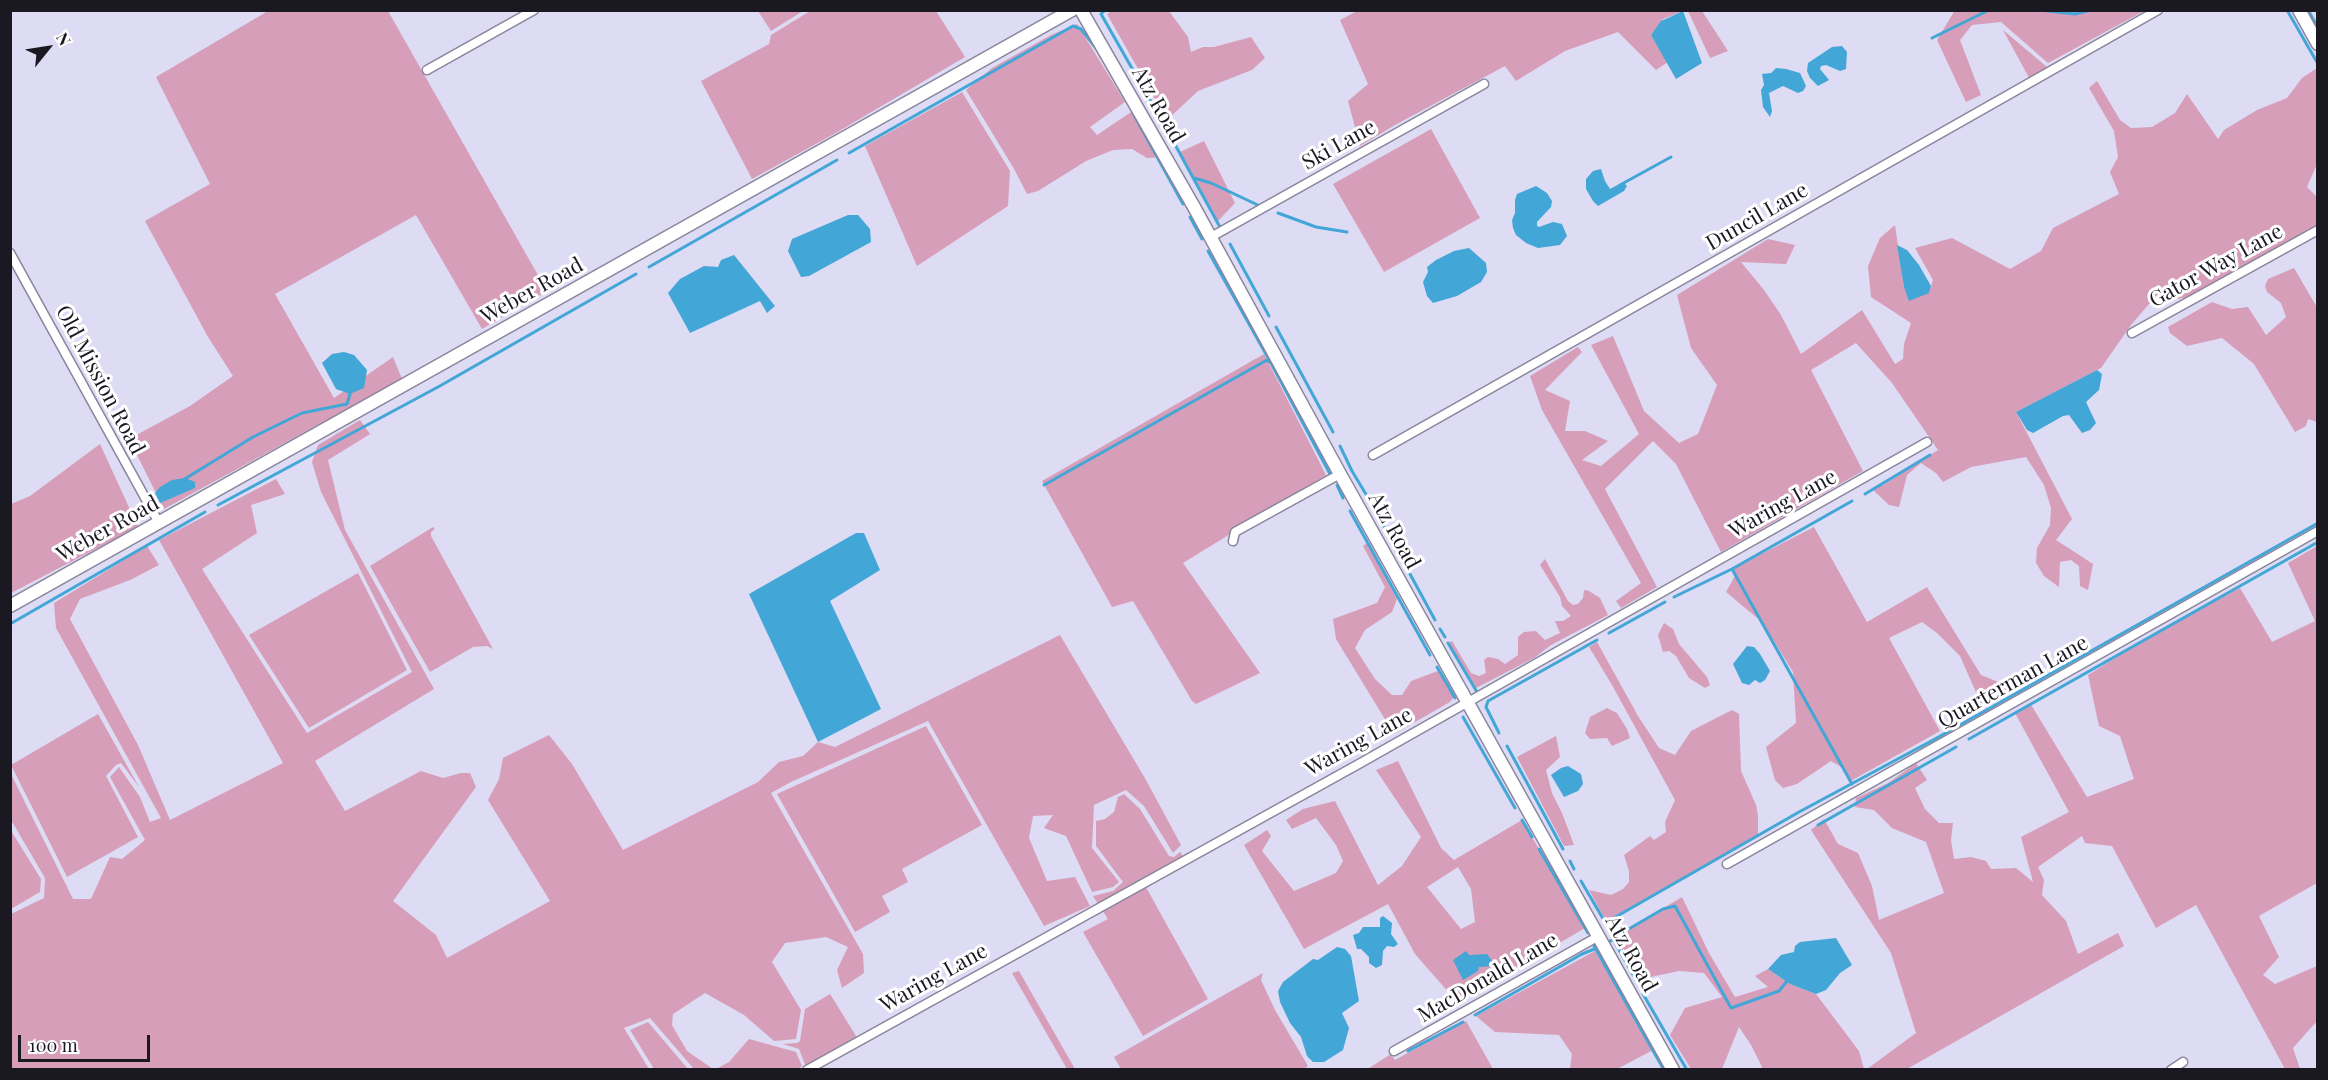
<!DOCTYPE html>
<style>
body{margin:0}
#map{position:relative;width:2328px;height:1080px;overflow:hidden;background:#dedbf4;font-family:"Playfair Display",serif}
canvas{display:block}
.frame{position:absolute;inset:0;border:12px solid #1a1922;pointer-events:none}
.north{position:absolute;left:18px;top:18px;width:60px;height:60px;-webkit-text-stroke:4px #fff;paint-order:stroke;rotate:60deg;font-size:16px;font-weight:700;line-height:24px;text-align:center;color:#1a1922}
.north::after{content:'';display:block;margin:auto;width:21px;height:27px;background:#1a1922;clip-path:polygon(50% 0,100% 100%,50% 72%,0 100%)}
.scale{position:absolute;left:18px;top:1035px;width:132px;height:27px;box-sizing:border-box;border:3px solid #1a1922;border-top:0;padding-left:8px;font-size:18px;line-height:21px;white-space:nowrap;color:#1a1922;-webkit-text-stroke:4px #fff;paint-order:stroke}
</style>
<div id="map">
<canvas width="2328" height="1080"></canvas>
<div class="frame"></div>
<div class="north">N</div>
<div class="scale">100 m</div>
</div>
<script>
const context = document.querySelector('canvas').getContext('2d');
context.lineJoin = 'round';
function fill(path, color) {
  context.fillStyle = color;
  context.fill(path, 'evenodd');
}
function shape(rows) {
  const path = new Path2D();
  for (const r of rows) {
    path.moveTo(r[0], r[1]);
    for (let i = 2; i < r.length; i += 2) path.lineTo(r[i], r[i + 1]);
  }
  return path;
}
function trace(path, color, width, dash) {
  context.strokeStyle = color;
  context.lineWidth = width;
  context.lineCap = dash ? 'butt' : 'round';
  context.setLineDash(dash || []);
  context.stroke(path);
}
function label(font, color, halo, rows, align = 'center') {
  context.font = font + ' "Playfair Display",serif';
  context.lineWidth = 6;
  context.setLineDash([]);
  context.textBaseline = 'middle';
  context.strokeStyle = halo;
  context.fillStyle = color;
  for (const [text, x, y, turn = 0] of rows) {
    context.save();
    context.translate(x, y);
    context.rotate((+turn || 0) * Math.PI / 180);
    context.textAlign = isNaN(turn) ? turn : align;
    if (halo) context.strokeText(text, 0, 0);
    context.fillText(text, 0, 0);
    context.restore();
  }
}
const green = shape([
 [1113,10,1169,11,1188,37,1191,52,1203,47,1214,47,1251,37,1265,58,1252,70,1198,91,1167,120,1107,14],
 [1359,10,1683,11,1663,19,1651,35,1668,62,1656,70,1618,32,1565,51,1516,81,1505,66,1395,125,1360,146,1348,101,1368,84,1340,20],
 [1955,10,2144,10,2144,11,2048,63,2001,22,1972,25,1960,40,1981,95,1966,102,1937,40],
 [268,11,388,11,547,291,482,329,416,215,275,294,334,398,393,357,402,379,164,509,129,439,190,406,233,376,208,337,145,221,210,184,156,77],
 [758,11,803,11,771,31],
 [810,11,936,11,965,57,834,134,752,179,701,81,769,44,771,35],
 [1688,11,1702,11,1728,51,1710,58],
 [2153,11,2164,11,2033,85,2003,30,2047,67],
 [1077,24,1125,102,1090,127,1097,135,1137,108,1166,157,1147,158,1132,149,1113,150,1086,161,1038,191,1027,194,1013,167,966,90,992,68,1051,35],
 [2317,68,2317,164,2307,187,2317,197,2317,225,2189,297,2149,304,2131,325,2101,368,2016,412,2072,519,2056,540,2093,564,2088,590,2080,586,2079,566,2071,560,2060,562,2059,587,2044,576,2036,563,2037,548,2050,525,2051,508,2044,485,2026,457,1971,467,1943,482,1936,473,1921,463,1907,475,1899,507,1889,505,1872,489,1885,484,1938,450,1892,383,1856,343,1811,370,1863,471,1721,552,1676,464,1653,441,1605,489,1657,587,1621,608,1616,601,1641,583,1542,410,1530,376,1578,347,1582,352,1545,390,1570,401,1565,431,1585,431,1608,441,1582,460,1601,466,1639,434,1591,345,1613,336,1644,411,1679,443,1698,434,1717,385,1691,348,1677,295,1768,239,1795,245,1786,264,1741,262,1764,290,1781,315,1801,354,1862,310,1895,364,1903,359,1904,344,1911,323,1871,297,1868,266,1880,238,1895,225,1904,287,1929,293,1933,280,1915,248,1952,238,2010,269,2041,251,2053,228,2119,194,2110,172,2118,157,2114,131,2089,88,2097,81,2120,120,2131,128,2152,127,2175,113,2187,94,2218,139,2224,130,2257,110,2287,98,2302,78],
 [962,92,1010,171,1008,206,917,266,865,146],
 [1431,129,1480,218,1384,272,1333,184],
 [1204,141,1235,203,1218,221,1180,152],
 [2294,268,2318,309,2317,422,2308,419,2306,426,2295,432,2254,364,2222,338,2187,346,2170,333,2168,327,2212,302,2232,309,2248,307,2266,335,2286,317,2281,303,2267,292,2265,286,2268,279],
 [1264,354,1326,475,1183,563,1260,673,1196,704,1192,701,1133,601,1112,607,1042,481],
 [360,420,370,434,328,460,345,530,434,689,315,761,345,811,421,771,443,778,461,773,470,773,476,787,393,901,436,935,447,958,550,901,488,800,499,779,503,758,549,735,572,764,623,850,758,782,779,762,803,756,818,742,835,747,1060,635,1146,780,1181,845,1173,853,1144,806,1126,790,1094,805,1092,848,1119,882,1113,887,1092,892,1066,836,1044,828,1053,815,1033,816,1029,838,1047,881,1075,877,1090,906,1044,926,928,721,791,782,771,793,863,954,864,973,842,988,837,970,848,947,826,937,785,943,772,962,801,1010,796,1039,774,1041,744,1015,705,993,673,1014,672,1025,687,1051,713,1069,694,1069,650,1018,624,1028,649,1069,11,1069,11,914,44,898,45,878,11,820,11,774,73,899,91,899,110,857,122,859,145,840,110,777,119,767,140,797,150,822,161,818,56,628,54,603,147,546,159,565,130,580,80,599,70,619,138,745,170,820,283,763,159,540,276,479,285,494,251,505,257,533,202,569,307,733,412,672,321,492,312,462,318,445],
 [100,444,138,527,11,593,11,504,30,496],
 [433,527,435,529,431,532,431,536,493,649,487,646,473,647,430,672,370,566],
 [1814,527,1867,622,1927,587,1981,675,2013,688,1963,715,1959,710,1979,699,1960,656,1937,633,1922,622,1889,638,1940,731,1849,782,1843,768,1831,761,1797,784,1783,788,1775,780,1766,747,1796,723,1793,672,1762,622,1726,592,1736,574,1732,569],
 [1367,543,1397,599,1392,612,1365,630,1355,648,1375,679,1392,695,1402,695,1411,681,1438,671,1454,697,1450,702,1394,734,1336,639,1333,619,1377,603,1385,587,1363,546],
 [2317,546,2317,883,2259,916,2279,957,2263,975,2275,984,2317,966,2317,1021,2293,1048,2300,1069,2285,1069,2196,905,2156,928,2112,846,2085,843,2082,836,2038,867,2044,880,2042,895,2066,921,2078,954,2118,933,2124,946,1907,1069,1867,1069,1916,1033,1891,953,1811,830,1824,819,1838,844,1858,853,1872,886,1879,920,1944,893,1926,842,1892,828,1874,810,1855,807,1856,798,1888,783,1916,763,1927,780,1915,788,1925,809,1939,823,1953,823,1951,840,1954,859,1971,857,1986,861,1991,869,2016,868,2033,882,2021,837,2069,812,2015,713,2030,703,2087,797,2134,779,2120,736,2099,726,2088,675,2163,628,2240,588,2272,642,2315,621,2288,563],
 [1545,559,1568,601,1573,605,1578,604,1583,598,1584,590,1589,591,1600,598,1608,615,1551,645,1534,658,1476,688,1448,643,1452,641,1471,673,1479,676,1486,673,1484,660,1488,657,1498,659,1505,664,1518,655,1518,637,1524,632,1536,631,1545,640,1560,633,1555,621,1563,621,1571,616,1562,606,1560,597,1540,565],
 [358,573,407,670,309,728,249,635],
 [1664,623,1673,629,1679,644,1707,677,1710,685,1705,688,1689,678,1676,656,1669,651,1663,652,1658,635],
 [1597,642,1638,716,1659,748,1675,755,1691,731,1732,710,1739,714,1741,771,1756,805,1758,816,1758,835,1606,921,1589,890,1611,895,1623,889,1629,882,1629,871,1624,855,1650,836,1654,840,1666,832,1665,822,1675,800,1612,685,1589,647],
 [1607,708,1617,713,1627,729,1630,738,1612,746,1607,738,1590,739,1585,733,1590,717],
 [98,714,139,787,121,763,116,765,106,776,138,837,67,877,11,765],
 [926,726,982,825,902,869,908,882,882,896,890,912,855,932,777,794],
 [1556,736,1560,757,1546,770,1552,793,1562,813,1574,845,1564,846,1517,757],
 [1398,761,1441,848,1454,860,1522,820,1585,928,1458,1003,1415,954,1388,904,1304,949,1244,845,1267,830,1271,836,1262,851,1294,891,1336,873,1343,861,1336,845,1316,818,1292,829,1286,820,1303,809,1335,801,1378,885,1402,866,1421,837,1376,770],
 [1458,867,1471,889,1475,922,1461,929,1427,887],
 [1124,794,1140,809,1169,856,1174,857,1180,852,1183,856,1142,880,1208,999,1143,1036,1083,932,1108,919,1093,896,1113,891,1123,882,1096,846,1096,821,1105,819,1114,812,1118,797],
 [10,829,41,879,40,892,11,909],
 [1682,897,1709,953,1735,997,1768,987,1755,976,1768,969,1790,984,1816,994,1859,1051,1864,1069,1763,1069,1751,1045,1739,1027,1722,1069,1691,1069,1670,1035,1685,1008,1722,997,1704,973,1679,971,1636,980,1615,937],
 [1595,951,1653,1050,1617,1069,1570,1069,1572,1054,1559,1035,1495,1032,1476,1016],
 [1019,971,1075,1069,1067,1069,1012,973],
 [1263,973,1261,980,1275,1010,1308,1066,1303,1070,1121,1069,1114,1057],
 [830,994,858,1039,806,1067,799,1049,783,1044,797,1043,800,1041,805,1009],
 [1466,1021,1493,1069,1366,1070,1391,1054,1395,1060],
 [648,1022,688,1069,654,1069,630,1030],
 [749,1039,796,1052,802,1066,796,1070,716,1069,729,1062]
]);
const water = shape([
 [1683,11,1702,63,1676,79,1651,35,1661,21],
 [1842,46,1847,52,1846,69,1840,71,1826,65,1821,66,1820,69,1829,80,1818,86,1810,78,1807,71,1808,63,1832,47],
 [1776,68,1786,69,1800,73,1806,86,1803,91,1798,93,1783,86,1769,93,1772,111,1770,117,1763,107,1761,90,1764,85,1762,74,1771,73],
 [1601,169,1605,181,1610,189,1623,182,1627,186,1624,191,1598,206,1593,201,1586,189,1586,179,1593,171],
 [1536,186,1547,193,1552,201,1551,207,1537,222,1537,226,1539,227,1553,222,1562,224,1567,236,1560,245,1538,248,1526,243,1516,235,1513,228,1512,220,1515,213,1515,200,1517,194],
 [848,215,858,215,870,229,871,242,809,276,801,277,788,251,792,239],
 [1897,245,1907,250,1919,265,1931,286,1929,293,1909,301,1904,287],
 [1469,248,1486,263,1487,272,1481,282,1457,296,1433,303,1427,296,1423,282,1428,272,1427,267,1436,260,1454,251],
 [734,255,775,306,767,313,760,301,690,333,668,293,680,279,704,266,718,267,721,260],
 [344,352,354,355,367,370,364,388,350,394,336,389,322,363,332,354],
 [2097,370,2102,374,2099,390,2086,402,2096,423,2090,430,2082,433,2069,415,2063,416,2033,433,2027,430,2016,412],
 [185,478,195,482,195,488,160,503,155,493,160,487,172,480],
 [856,533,864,533,880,570,830,601,881,709,818,742,749,594],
 [1747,646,1754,647,1760,654,1770,671,1765,680,1760,683,1755,680,1749,685,1742,683,1733,664],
 [1568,766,1581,774,1583,784,1578,791,1564,797,1551,775,1561,768],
 [1383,916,1392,923,1391,934,1398,944,1394,947,1387,946,1383,951,1382,965,1376,968,1369,963,1369,957,1361,949,1357,949,1353,935,1359,933,1363,927,1380,927,1380,918],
 [1836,938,1852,965,1840,973,1826,990,1816,994,1790,984,1768,969,1781,955,1794,952,1795,946,1800,942],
 [1337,947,1345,949,1351,956,1359,1001,1342,1013,1349,1028,1343,1050,1324,1062,1313,1062,1307,1056,1301,1037,1290,1023,1280,1002,1278,991,1283,982,1313,959,1318,960],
 [1466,951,1469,955,1487,954,1493,962,1493,966,1479,967,1478,971,1463,980,1453,960]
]);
const stream = shape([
 [1105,10,1101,14,1166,128],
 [2040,10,2075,14,2091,10],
 [2287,10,2318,64],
 [2308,10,2318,28],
 [1932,38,1989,10],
 [1120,89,1126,100],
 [1133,113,1183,204],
 [1172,139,1221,229],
 [849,153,1073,26,1081,29,1099,52],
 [1194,178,1211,183,1262,207],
 [1620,185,1671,157],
 [1278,213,1316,227,1347,232],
 [1190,217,1202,239],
 [1230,244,1269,316],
 [1208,251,1271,363,1330,474],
 [649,267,837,160],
 [1276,327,1333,432],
 [1340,446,1352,471,1373,506],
 [183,480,253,437,302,413,347,404,350,394],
 [1044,485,1267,360,1271,363],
 [1337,485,1343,498],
 [1865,494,1930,455],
 [218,505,438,387,636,274],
 [1350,511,1430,655],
 [1379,517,1435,620],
 [1732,569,1852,784],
 [1674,597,1732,569,1852,501],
 [10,624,205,512],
 [1440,629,1445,637],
 [1609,633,1665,602],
 [1450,646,1448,643,1477,692],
 [1437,667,1455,698],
 [1463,717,1515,808],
 [1499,733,1486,707,1488,701,1597,640],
 [1969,739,2318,542],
 [1507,746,1563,849],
 [1522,820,1532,837],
 [1818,825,1956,747],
 [1539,849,1588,933],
 [1570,861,1574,869],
 [1581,881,1605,922,1612,919,1799,812,1935,739,2318,523],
 [1613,939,1636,980],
 [1610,941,1616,939,1615,937,1663,909,1675,906,1731,1008,1779,991,1787,981],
 [1594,946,1664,1070],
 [1643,994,1687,1070],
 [1475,1015,1582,954,1597,948],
 [1408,1051,1463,1022]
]);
const street = shape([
 [427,70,534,10],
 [1211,237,1484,84],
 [10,253,159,523],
 [2132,333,2318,230],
 [1373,455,2158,10],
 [1233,541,1235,532,1340,474],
 [1727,864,2318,531],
 [1394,1051,1599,936],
 [807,1070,1357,765,1927,442],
 [2171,1070,2183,1062]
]);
const secondary = shape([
 [1081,10,1194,207,1340,474,1673,1070],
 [2299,10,2318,44],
 [10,606,1072,10]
]);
const streetNames = [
 ["Atz Road",1158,105,60],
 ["Ski Lane",1339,145,-29],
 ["Duncil Lane",1757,217,-30],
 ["Gator Way Lane",2216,266,-29],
 ["Weber Road",532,291,-29],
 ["Old Mission Road",100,380,62],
 ["Waring Lane",1783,504,-29],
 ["Weber Road",108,529,-29],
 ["Atz Road",1394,531,61],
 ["Quarterman Lane",2013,682,-29],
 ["Waring Lane",1359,742,-29],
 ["Atz Road",1631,954,61],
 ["Waring Lane",934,978,-29],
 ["MacDonald Lane",1488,978,-30]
];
fill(green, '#d79eb9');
fill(water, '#42a6d7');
trace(stream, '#42a6d7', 3);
trace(street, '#88859c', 11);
trace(secondary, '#88859c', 15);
trace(street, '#fff', 8);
trace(secondary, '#fff', 12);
label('21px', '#1a1922', '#fff', streetNames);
</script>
